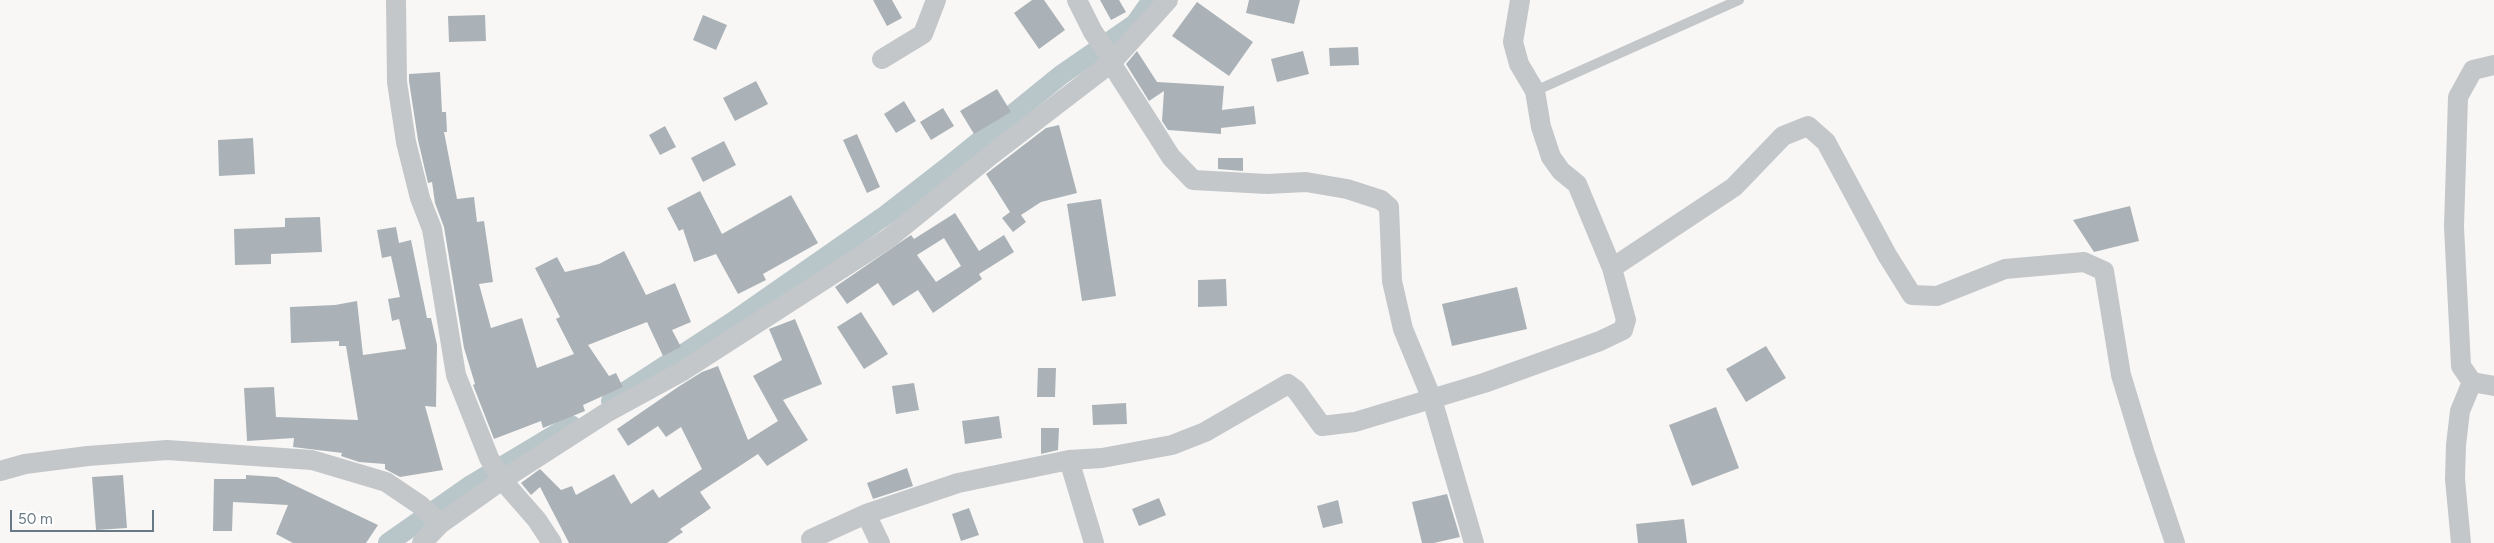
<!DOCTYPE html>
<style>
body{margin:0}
#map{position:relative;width:2494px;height:543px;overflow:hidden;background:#f8f7f5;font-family:Figtree,sans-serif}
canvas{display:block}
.scale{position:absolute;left:10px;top:510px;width:144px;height:22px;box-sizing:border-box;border:2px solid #677985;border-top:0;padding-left:6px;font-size:15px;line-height:18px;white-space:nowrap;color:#677985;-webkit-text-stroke:4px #fff;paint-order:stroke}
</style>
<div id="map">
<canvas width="2494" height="543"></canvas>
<div class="scale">50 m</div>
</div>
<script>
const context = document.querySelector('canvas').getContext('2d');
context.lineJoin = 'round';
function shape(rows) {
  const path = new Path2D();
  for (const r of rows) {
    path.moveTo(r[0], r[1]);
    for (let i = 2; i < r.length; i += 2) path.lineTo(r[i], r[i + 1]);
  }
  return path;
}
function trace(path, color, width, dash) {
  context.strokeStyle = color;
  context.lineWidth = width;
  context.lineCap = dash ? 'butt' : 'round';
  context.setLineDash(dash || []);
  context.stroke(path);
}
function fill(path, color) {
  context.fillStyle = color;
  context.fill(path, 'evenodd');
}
const canal = shape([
 [611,401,731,323,886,215,949,166,1061,75,1135,24,1152,0],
 [388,543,471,485,571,425]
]);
const building = shape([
 [873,0,892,0,902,18,887,26],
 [1032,0,1044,0,1065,30,1039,49,1014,13],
 [1100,0,1119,0,1126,12,1111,20],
 [1249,0,1300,0,1294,24,1246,13],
 [1197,2,1253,42,1229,76,1172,36],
 [485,15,486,41,449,42,448,16],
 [703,15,727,25,716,50,693,40],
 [1358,47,1359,65,1330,66,1329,48],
 [1137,51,1157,82,1224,86,1222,110,1254,106,1256,124,1221,128,1221,134,1168,130,1162,121,1164,91,1149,101,1126,64],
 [1303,51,1309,74,1277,82,1271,59],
 [440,72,442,112,446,112,447,132,444,132,457,199,474,197,477,222,484,221,493,282,479,284,491,328,522,318,537,368,574,354,556,319,560,317,535,268,557,257,565,272,599,264,624,251,646,295,675,283,691,322,672,330,681,347,663,356,647,322,588,345,609,376,616,373,623,387,583,405,585,411,543,428,541,421,494,439,473,385,475,384,464,348,444,227,435,203,432,182,428,183,418,140,409,81,409,74],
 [756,81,768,104,735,121,723,98],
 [997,89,1011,112,974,134,960,111],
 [904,101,916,121,896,133,884,114],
 [943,108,954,126,931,140,920,122],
 [1059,125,1077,193,1041,202,1021,215,1026,222,1013,232,1002,218,1010,212,986,174,1046,128],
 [665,126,676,147,660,155,649,135],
 [857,134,880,187,867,193,843,140],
 [253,138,255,174,219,176,218,140],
 [724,141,736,165,703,182,691,158],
 [1218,158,1243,158,1243,171,1218,169],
 [700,191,722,234,791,195,818,243,763,274,766,280,738,294,716,254,694,262,683,229,679,231,667,208],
 [1101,199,1116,296,1082,301,1067,204],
 [2130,206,2139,241,2094,252,2073,220],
 [955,213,979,251,1004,235,1014,252,979,274,982,279,933,313,918,290,893,306,878,283,847,304,835,287,911,235,914,239],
 [944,238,961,266,936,282,917,255],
 [320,217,322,252,271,254,271,264,235,265,234,229,285,227,285,218],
 [396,227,399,243,411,240,427,318,431,318,437,345,436,407,425,406,443,470,400,477,385,469,385,464,359,462,341,456,342,453,293,447,294,438,247,441,244,388,274,387,276,417,358,420,346,346,339,346,339,341,291,343,290,307,335,305,357,301,363,355,406,349,399,319,392,321,388,299,400,297,391,256,382,258,377,230],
 [1226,279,1227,306,1198,307,1198,280],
 [1517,287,1527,329,1452,346,1442,304],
 [861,312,888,354,864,369,837,327],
 [795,319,822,384,783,400,808,440,767,466,758,454,700,492,711,508,680,529,683,532,667,543,569,543,540,487,531,495,521,483,540,469,561,490,572,486,576,495,614,474,631,504,653,489,659,498,702,469,681,427,666,437,658,426,628,446,617,429,678,387,702,372,718,366,748,440,778,421,753,376,782,360,769,329],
 [1766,346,1786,378,1746,402,1726,369],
 [1038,368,1056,368,1055,397,1037,397],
 [914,383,919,410,896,414,892,386],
 [1126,403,1127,424,1093,425,1092,405],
 [1716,407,1739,468,1692,486,1669,425],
 [999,416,1002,438,965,444,962,421],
 [1041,428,1059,428,1058,450,1041,454],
 [907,468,913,486,873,499,867,483],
 [123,475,127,528,96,530,92,477],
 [246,475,277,477,378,525,366,543,293,543,276,534,288,505,233,502,232,531,213,531,214,479,246,479],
 [1447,494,1460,537,1434,543,1422,543,1412,502],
 [1159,498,1166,515,1139,526,1132,509],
 [1338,500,1343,523,1323,528,1317,506],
 [969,508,979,535,961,541,952,514],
 [1684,519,1687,543,1638,543,1636,524]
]);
const lane = shape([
 [1535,91,1739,0]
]);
const street = shape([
 [396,0,397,82,406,142,420,198,432,229,456,375,489,458,502,480,537,520,552,543],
 [1077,0,1093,32,1109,55,1111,63,1152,127,1171,157,1193,180,1267,184,1306,182,1347,189,1381,200,1389,207,1392,281,1403,329,1432,399,1474,543],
 [882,59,923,34,936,0],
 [2494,65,2473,70,2458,97,2454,227,2461,366,2472,382,2494,386],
 [1612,268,1734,187,1783,136,1808,126,1826,142,1887,255,1912,295,1937,296,2005,269,2084,262,2104,271,2121,375,2144,451,2175,543],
 [1069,460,1094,543],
 [0,471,25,464,88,456,167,450,312,460,386,482,420,505,440,524],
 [866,514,880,543],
 [811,539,866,514,958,483,1069,460,1102,458,1172,445,1205,432,1288,384,1296,390,1322,426,1355,422,1484,383,1600,341,1623,330,1626,320,1612,268,1577,184,1561,171,1551,157,1541,127,1535,91,1519,64,1513,42,1520,0],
 [422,543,440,524,502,480,606,413,681,372,889,238,991,155,1111,63,1168,0],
 [2461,543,2455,479,2456,445,2460,411,2472,382]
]);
trace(canal, '#b9c6c9', 20);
fill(building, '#aab2b7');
trace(lane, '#c3c7ca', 10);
trace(street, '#c3c7ca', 20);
</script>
